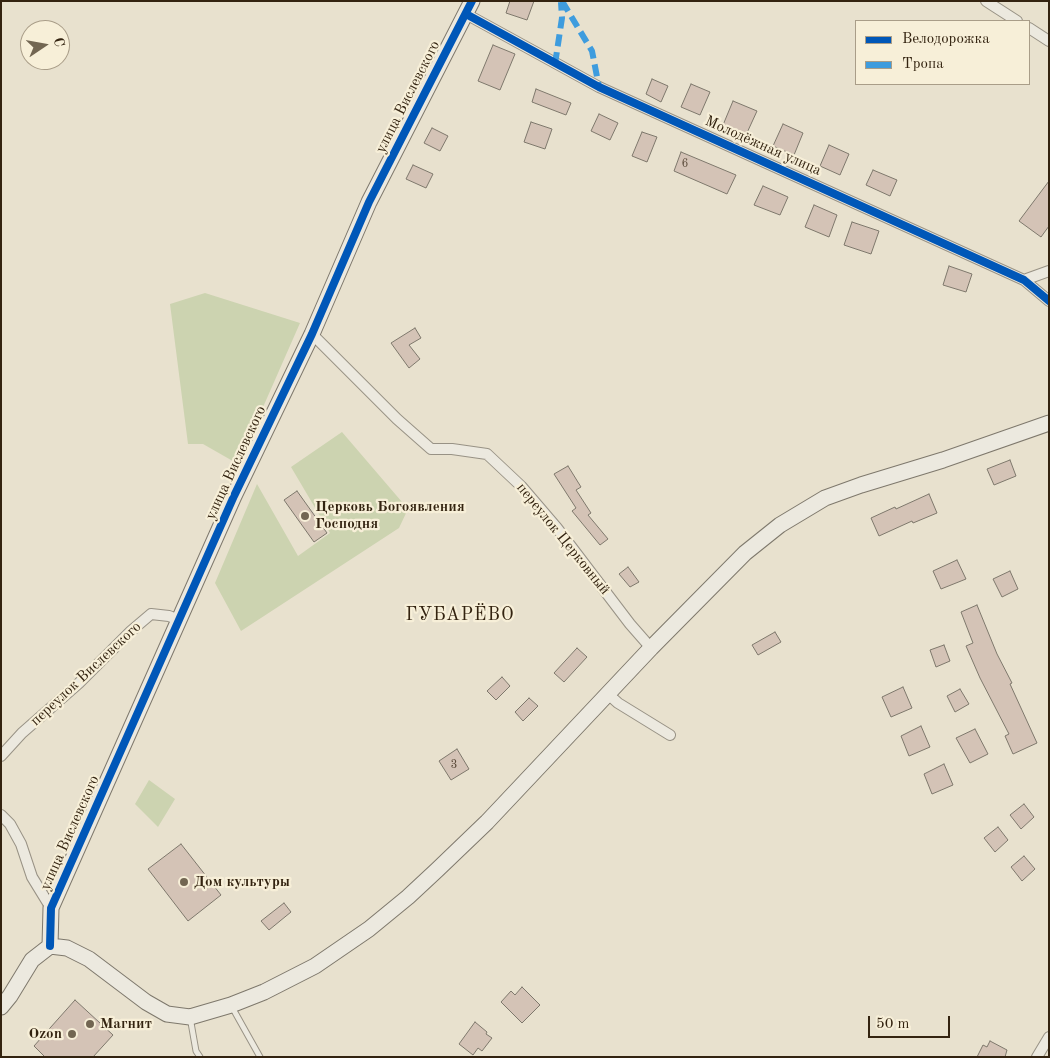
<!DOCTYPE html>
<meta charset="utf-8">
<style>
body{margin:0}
#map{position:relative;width:1050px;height:1058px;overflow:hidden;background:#e8e1ce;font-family:"Old Standard TT",serif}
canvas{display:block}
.frame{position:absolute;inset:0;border:2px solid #332310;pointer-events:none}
.legend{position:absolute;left:855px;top:20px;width:175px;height:65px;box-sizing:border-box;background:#f7efd8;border:1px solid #a99d88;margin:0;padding:6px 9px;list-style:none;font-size:15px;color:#332310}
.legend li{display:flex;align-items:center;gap:10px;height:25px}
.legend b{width:25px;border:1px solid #a99d88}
.north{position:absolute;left:20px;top:20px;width:50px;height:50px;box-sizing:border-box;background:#f7efd8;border:1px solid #a99d88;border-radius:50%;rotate:78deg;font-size:14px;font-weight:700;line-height:20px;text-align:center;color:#332310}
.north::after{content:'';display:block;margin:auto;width:18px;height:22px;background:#726652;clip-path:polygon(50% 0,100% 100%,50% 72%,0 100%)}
.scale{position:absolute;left:868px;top:1016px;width:82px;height:22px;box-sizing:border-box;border:2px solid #332310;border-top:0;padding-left:6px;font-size:15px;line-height:18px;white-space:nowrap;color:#332310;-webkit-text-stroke:4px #f7efd8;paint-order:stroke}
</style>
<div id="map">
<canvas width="1050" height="1058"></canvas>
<div class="frame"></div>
<ul class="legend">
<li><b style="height:6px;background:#0057b8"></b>Велодорожка</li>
<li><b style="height:6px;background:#3e9cde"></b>Тропа</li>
</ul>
<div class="north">С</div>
<div class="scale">50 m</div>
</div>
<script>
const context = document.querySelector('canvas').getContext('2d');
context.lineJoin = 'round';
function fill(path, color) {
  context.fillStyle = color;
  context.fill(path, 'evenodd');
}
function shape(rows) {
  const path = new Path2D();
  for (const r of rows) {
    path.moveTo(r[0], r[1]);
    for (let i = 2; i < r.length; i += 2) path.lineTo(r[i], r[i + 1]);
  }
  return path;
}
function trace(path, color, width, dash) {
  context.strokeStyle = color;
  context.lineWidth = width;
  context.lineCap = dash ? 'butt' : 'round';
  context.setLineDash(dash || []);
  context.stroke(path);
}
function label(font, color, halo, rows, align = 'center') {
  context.font = font + ' "Old Standard TT",serif';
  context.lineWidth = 4.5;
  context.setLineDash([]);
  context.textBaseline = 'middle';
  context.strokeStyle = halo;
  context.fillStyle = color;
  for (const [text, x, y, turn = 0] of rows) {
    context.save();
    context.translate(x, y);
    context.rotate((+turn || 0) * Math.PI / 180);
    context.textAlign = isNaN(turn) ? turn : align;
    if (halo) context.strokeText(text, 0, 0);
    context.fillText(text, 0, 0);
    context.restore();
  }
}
const green = shape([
 [205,293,300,323,238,464,203,444,188,444,170,304],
 [342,432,408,509,399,528,241,631,215,583,257,484,298,556,330,533,291,467],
 [149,780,175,799,158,827,135,804]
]);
const building = shape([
 [510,1,534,1,527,20,506,13,510,1],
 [493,45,515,54,500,90,478,81,493,45],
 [652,79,668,86,661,102,646,94,652,79],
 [691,84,710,92,700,115,681,107,691,84],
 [536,89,571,103,566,115,532,102,536,89],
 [733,101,757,111,746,135,723,125,733,101],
 [599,114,618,123,610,140,591,131,599,114],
 [531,122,552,129,545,149,524,142,531,122],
 [783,124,803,133,794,155,773,146,783,124],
 [432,128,448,136,440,151,424,143,432,128],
 [642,132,657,137,647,162,632,156,642,132],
 [829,145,849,154,840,175,820,166,829,145],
 [681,152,736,175,727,194,674,171,681,152],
 [413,165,433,174,426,188,406,179,413,165],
 [873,170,897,180,890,196,866,185,873,170],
 [1049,181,1049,226,1041,237,1019,221,1049,181],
 [763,186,788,197,780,215,754,205,763,186],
 [814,205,837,215,829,237,805,227,814,205],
 [852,222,879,231,871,254,844,245,852,222],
 [949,266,972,274,966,292,943,285,949,266],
 [415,328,421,338,409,345,420,359,409,368,391,343,415,328],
 [1010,460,1016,476,994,485,987,469,1010,460],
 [568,466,581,487,576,490,591,513,588,515,608,539,600,545,572,511,576,508,554,474,568,466],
 [297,491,327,533,314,542,284,500,297,491],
 [929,494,937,513,913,523,912,521,879,536,871,518,895,507,896,509,929,494],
 [957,560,966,579,941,589,933,571,957,560],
 [628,567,639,582,630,587,619,574,628,567],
 [1010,571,1018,589,1002,597,993,579,1010,571],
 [977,605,997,654,1012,683,1010,684,1037,743,1013,754,1005,736,1009,734,980,678,966,646,973,643,961,612,977,605],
 [775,632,781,642,758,655,752,645,775,632],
 [944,645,950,661,936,667,930,650,944,645],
 [577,648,587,657,564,682,554,673,577,648],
 [502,677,510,686,496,700,487,691,502,677],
 [903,687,912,708,891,717,882,697,903,687],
 [960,689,969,704,955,712,947,696,960,689],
 [529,698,538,706,523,721,515,712,529,698],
 [921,726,930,747,909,756,901,736,921,726],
 [975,729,988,754,970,763,956,738,975,729],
 [457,749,469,769,451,780,439,761,457,749],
 [944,764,953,785,932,794,924,774,944,764],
 [1024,804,1034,817,1021,829,1010,815,1024,804],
 [998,827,1008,840,995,852,984,838,998,827],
 [181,844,221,895,188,921,148,869,181,844],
 [1024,856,1035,869,1022,881,1011,867,1024,856],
 [284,903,291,912,269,930,261,921,284,903],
 [522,987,540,1005,522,1023,501,1002,511,991,515,995,522,987],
 [75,1000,113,1035,93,1057,45,1057,34,1046,75,1000],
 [475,1022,487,1032,486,1034,492,1038,482,1051,478,1048,473,1055,459,1044,475,1022],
 [990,1041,1007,1050,1005,1057,977,1057,983,1045,987,1047,990,1041]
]);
const lane = shape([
 [232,1007,260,1057],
 [190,1017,196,1051,200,1057]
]);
const street = shape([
 [986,1,1017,21],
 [466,14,599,87,1024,280,1049,301],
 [1029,28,1049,41],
 [1024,280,1049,271],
 [312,334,397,419,431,449,452,449,487,454,521,486,557,528,630,624,651,648],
 [608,694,618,703,670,735],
 [1,756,22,733,79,683,131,631,151,614,169,616,179,620],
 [1,815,10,824,21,844,32,877,51,908],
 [1037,1057,1049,1037]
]);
const secondary = shape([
 [50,946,51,908,234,496,312,334,369,202,472,1],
 [1,1007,10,996,32,960,50,946,67,948,89,959,146,1002,167,1014,190,1017,231,1005,264,992,315,966,369,929,408,897,437,870,487,822,651,648,745,553,780,525,825,498,861,485,943,460,1049,423]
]);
const quiet = shape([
 [562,1,592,51,599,87],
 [555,64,562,18,561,2]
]);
const cycleway = shape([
 [466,14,599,87,1024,280,1049,301],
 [50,946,51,908,234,496,312,334,369,202,472,1]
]);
const markers = [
 [305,516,5,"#726652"],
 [184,882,5,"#726652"],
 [90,1024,5,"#726652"],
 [72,1034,5,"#726652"]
];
const numberNames = [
 ["6",685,164],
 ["3",454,765]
];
const streetNames = [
 ["улица Вислевского",408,97,-63],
 ["Молодёжная улица",763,146,24],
 ["улица Вислевского",236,463,-65],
 ["переулок Церковный",563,539,51],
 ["переулок Вислевского",86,674,-43],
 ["улица Вислевского",70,833,-66]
];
const poiNames = [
 ["Церковь Богоявления",315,507],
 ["Господня",315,524],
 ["Дом культуры",194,882],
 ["Магнит",100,1024],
 ["Ozon",62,1034,"right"]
];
const quarterNames = [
 ["ГУБАРЁВО",460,615]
];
fill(green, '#ccd3b0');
fill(building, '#d4c3b6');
trace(building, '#7e786c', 1);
trace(lane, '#989285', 7);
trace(street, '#989285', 12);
trace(secondary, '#7e786c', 17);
trace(lane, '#ece9df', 5);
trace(street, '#ece9df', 10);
trace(secondary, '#ece9df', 15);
trace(quiet, '#3e9cde', 6, [12, 6]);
trace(cycleway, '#0057b8', 8);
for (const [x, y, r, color] of markers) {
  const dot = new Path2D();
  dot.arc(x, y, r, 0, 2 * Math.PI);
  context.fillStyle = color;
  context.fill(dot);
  trace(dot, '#f7efd8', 2);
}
label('12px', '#5b4b3a', null, numberNames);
label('15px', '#332310', '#f7efd8', streetNames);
label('bold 15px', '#332310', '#f7efd8', poiNames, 'left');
context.letterSpacing = '1px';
label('18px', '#332310', '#f7efd8', quarterNames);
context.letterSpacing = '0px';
</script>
